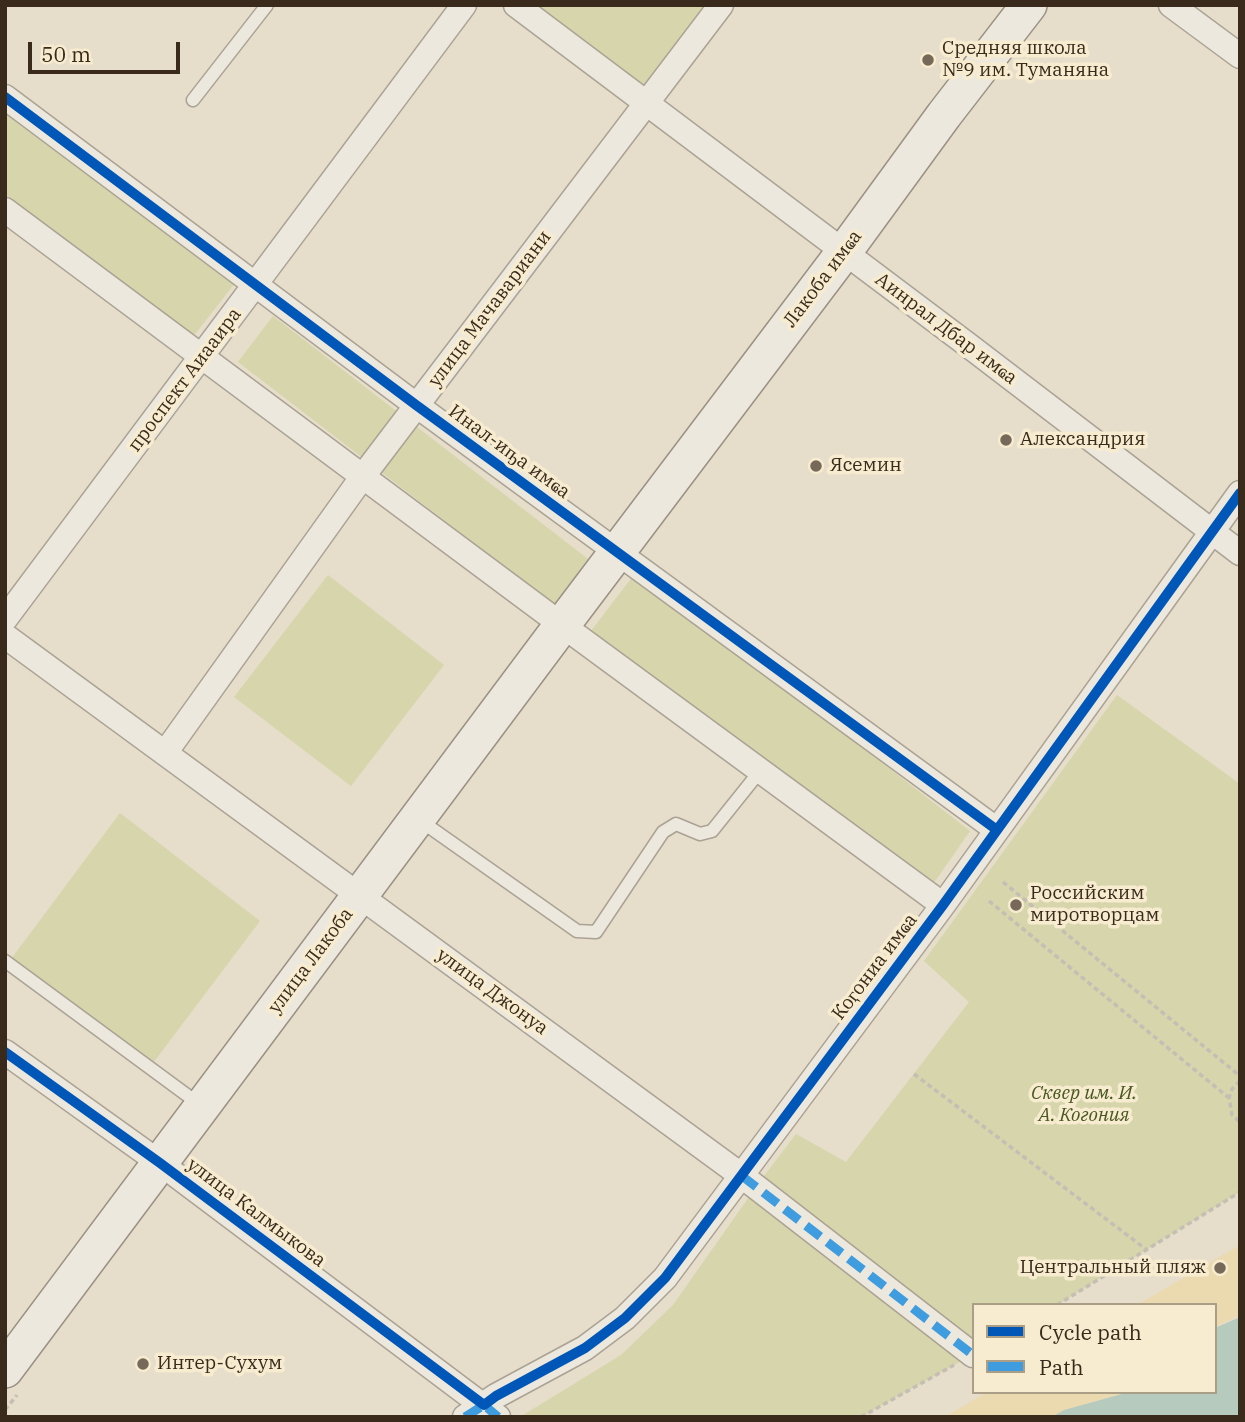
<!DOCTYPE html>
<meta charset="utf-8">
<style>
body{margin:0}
#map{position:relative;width:1245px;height:1422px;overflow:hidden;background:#e6ddca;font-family:"IBM Plex Serif",serif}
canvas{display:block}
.frame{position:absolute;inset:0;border:7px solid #392a1c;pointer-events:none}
.legend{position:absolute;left:972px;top:1303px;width:245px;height:91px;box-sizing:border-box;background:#f7eccf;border:2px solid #ab9e87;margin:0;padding:9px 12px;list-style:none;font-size:21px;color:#392a1c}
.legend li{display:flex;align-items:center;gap:14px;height:35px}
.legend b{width:35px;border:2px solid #ab9e87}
.scale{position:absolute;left:28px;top:42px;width:152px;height:32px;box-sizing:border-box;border:4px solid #392a1c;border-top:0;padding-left:9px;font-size:21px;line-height:24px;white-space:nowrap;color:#392a1c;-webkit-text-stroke:5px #f7eccf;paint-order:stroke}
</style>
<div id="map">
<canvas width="1245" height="1422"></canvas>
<div class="frame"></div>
<ul class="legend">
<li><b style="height:9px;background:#0057b8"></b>Cycle path</li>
<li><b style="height:9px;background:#3e9cdf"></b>Path</li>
</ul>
<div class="scale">50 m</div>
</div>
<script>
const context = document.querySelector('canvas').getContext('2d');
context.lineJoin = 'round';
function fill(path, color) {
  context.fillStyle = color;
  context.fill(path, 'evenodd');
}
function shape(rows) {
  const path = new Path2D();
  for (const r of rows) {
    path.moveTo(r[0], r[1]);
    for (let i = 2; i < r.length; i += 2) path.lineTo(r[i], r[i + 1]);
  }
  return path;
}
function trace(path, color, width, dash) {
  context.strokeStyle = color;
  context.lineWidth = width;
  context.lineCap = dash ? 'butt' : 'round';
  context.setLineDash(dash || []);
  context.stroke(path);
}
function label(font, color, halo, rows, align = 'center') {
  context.font = font + ' "IBM Plex Serif",serif';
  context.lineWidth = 7;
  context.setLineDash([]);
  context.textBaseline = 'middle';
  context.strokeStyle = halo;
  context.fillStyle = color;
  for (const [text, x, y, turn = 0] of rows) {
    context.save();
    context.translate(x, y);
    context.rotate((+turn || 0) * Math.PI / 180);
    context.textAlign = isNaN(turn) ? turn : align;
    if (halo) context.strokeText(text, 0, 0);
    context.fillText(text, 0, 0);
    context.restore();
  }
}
const green = shape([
 [533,5,715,5,648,92],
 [5,106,235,283,192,338,5,194],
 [273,316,601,569,566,614,238,362],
 [636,572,970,831,931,887,591,631],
 [328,575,444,665,351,786,234,697],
 [1117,695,1240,784,1240,1192,1057,1305,974,1305,974,1354,861,1417,520,1417,621,1355,673,1305,761,1180,796,1134,846,1162,969,1002,924,961],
 [120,813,260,921,150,1067,8,963]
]);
const sand = shape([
 [1240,1245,1240,1315,1215,1327,1215,1305,1137,1305],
 [987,1392,1129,1392,1064,1410,1055,1417,945,1417]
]);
const water = shape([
 [1240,1317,1240,1417,1052,1417,1064,1410,1129,1392,1215,1392,1215,1328]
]);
const path = shape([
 [1003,882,1240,1076],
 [989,901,1229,1098],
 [914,1074,1147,1250],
 [1240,1081,1232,1089,1229,1098,1232,1115,1240,1122],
 [1057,1305,1240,1192],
 [5,1410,17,1395],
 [861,1417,954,1365]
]);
const lane = shape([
 [193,100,267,5],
 [418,819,577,931,596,932,663,832,676,824,700,834,712,831,760,771],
 [5,961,199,1104]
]);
const street = shape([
 [516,5,968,345,1240,553],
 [1171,5,1240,56],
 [5,97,416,405,997,830],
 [5,210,562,625,943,905],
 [5,619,464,5],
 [5,636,742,1176,973,1355],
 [165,753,363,476,721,5],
 [5,1052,160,1163,498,1417],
 [465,1417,496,1396,585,1348,625,1318,665,1278,943,905,1240,493]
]);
const secondary = shape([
 [5,1370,562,625,844,252,944,115,1029,5]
]);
const quiet = shape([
 [742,1176,973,1355],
 [465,1417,484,1405,498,1417]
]);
const cycleway = shape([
 [5,97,416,405,997,830],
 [5,1052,160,1163,484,1405,496,1396,585,1348,625,1318,665,1278,943,905,1240,493]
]);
const markers = [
 [928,60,7,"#766959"],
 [1006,440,7,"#766959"],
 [816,466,7,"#766959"],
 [1016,905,7,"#766959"],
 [1220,1268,7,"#766959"],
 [143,1364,7,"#766959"]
];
const poiNames = [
 ["Средняя школа",942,49],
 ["№9 им. Туманяна",942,71],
 ["Александрия",1020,440],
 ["Ясемин",830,466],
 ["Российским",1030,894],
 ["миротворцам",1030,916],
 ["Центральный пляж",1206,1268,"right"],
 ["Интер-Сухум",157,1364]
];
const streetNames = [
 ["Лакоба имҩа",823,279,-53],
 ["улица Мачавариани",490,309,-53],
 ["Аинрал Дбар имҩа",946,329,37],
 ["проспект Аиааира",185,380,-53],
 ["Инал-иҧа имҩа",509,452,36],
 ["улица Лакоба",311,961,-53],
 ["Коӷониа имҩа",875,967,-53],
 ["улица Джонуа",492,992,36],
 ["улица Калмыкова",256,1213,37]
];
const parkNames = [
 ["Сквер им. И.",1084,1094],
 ["А. Когония",1084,1116]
];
fill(green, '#d6d5ab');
fill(sand, '#ebdab0');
fill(water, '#b6cabe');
trace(lane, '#aaa294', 15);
trace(street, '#aaa294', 27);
trace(secondary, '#9a9184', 38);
trace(path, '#c5beb4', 3.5, [5, 3.5]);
trace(lane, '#ede8dd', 12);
trace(street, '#ede8dd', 24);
trace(secondary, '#ede8dd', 35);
trace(quiet, '#3e9cdf', 9, [18, 9]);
trace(cycleway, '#0057b8', 10);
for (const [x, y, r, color] of markers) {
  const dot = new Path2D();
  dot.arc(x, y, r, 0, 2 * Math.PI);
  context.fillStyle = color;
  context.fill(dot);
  trace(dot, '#f7eccf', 2.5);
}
label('19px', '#392a1c', '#f7eccf', poiNames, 'left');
label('19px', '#392a1c', '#f7eccf', streetNames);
label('italic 19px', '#495721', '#f7eccf', parkNames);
</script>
